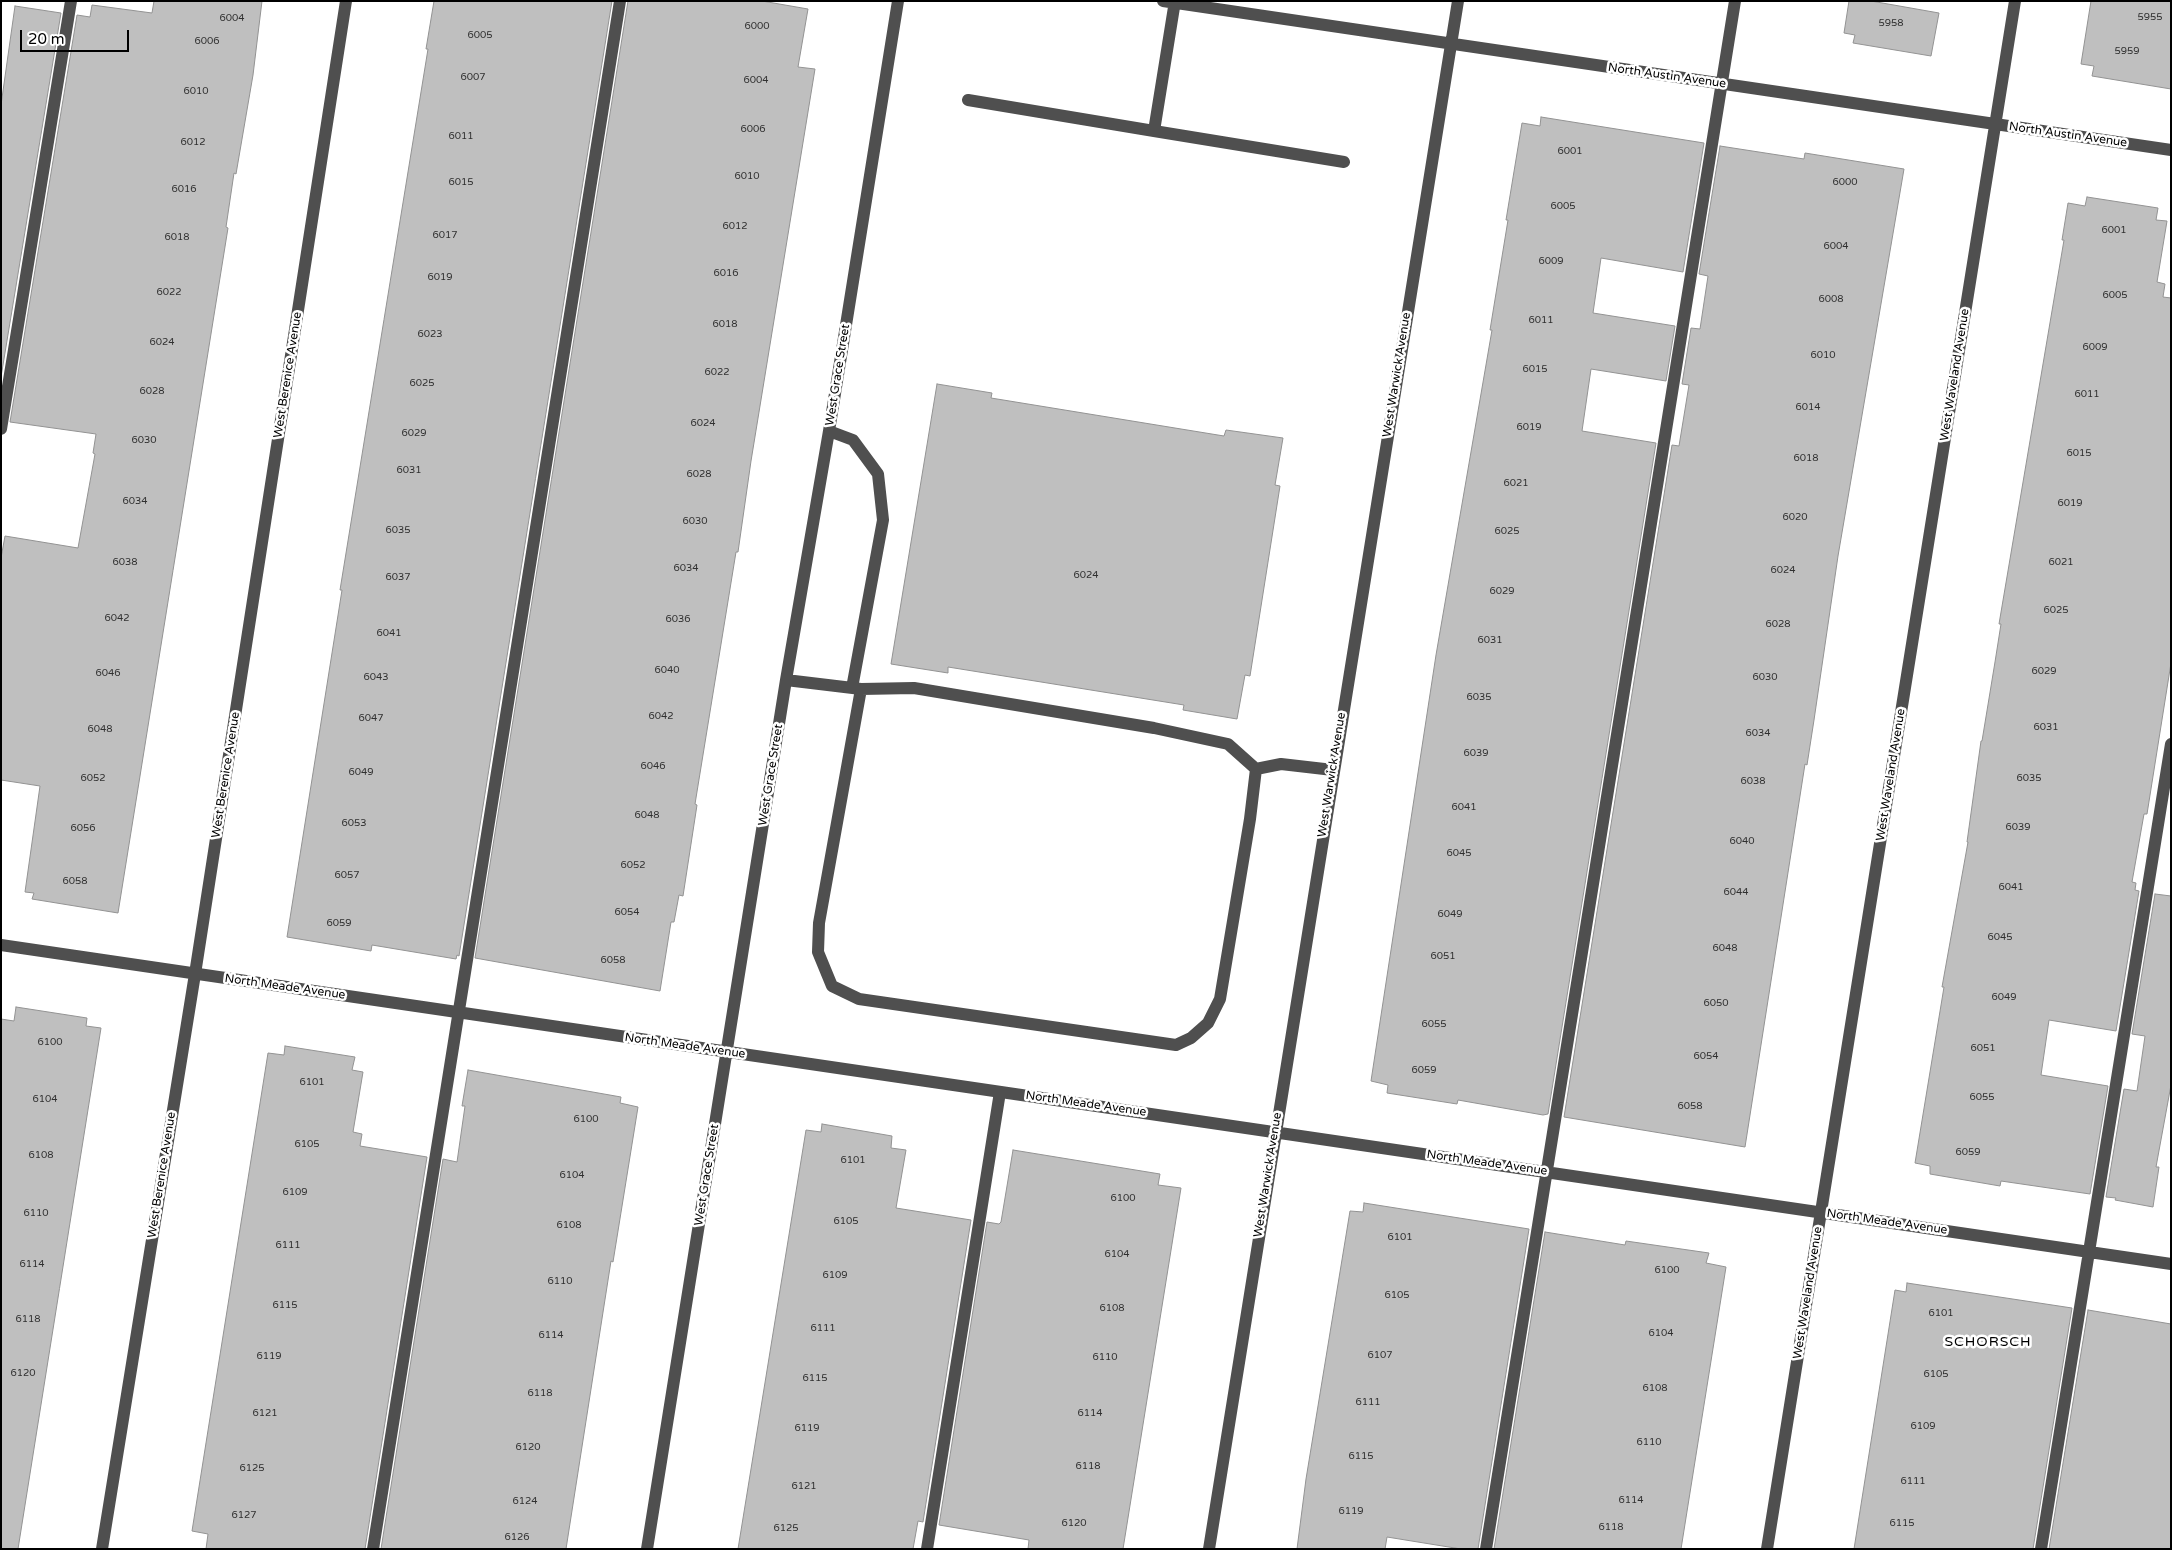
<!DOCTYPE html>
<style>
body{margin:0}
#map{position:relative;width:2172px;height:1550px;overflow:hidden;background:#fff;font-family:"Varela Round",sans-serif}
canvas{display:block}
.frame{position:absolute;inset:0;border:2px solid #000;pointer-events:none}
.scale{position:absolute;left:20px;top:30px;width:109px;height:22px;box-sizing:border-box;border:2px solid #000;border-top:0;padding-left:6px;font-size:15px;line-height:18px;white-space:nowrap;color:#000;-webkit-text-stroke:4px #fff;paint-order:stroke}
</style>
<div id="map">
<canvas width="2172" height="1550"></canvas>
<div class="frame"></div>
<div class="scale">20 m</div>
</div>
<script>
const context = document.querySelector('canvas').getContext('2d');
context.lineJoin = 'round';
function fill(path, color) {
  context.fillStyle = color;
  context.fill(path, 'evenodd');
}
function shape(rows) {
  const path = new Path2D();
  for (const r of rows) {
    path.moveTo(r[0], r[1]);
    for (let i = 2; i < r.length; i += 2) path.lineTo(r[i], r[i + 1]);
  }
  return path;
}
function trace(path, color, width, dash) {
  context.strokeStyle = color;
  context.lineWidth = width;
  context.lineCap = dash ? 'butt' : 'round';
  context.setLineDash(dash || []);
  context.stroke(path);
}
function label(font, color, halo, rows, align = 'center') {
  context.font = font + ' "Varela Round",sans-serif';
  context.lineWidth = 5;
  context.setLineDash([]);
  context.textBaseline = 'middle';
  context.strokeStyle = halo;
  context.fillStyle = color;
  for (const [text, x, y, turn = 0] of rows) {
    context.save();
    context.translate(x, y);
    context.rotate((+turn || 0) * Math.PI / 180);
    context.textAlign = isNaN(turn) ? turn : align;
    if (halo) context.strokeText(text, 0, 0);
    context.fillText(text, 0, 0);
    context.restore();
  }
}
const building = shape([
 [154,1,262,1,253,75,236,174,234,173,226,227,228,228,118,913,32,899,34,893,25,892,40,786,1,780,1,558,5,536,78,548,95,454,93,453,96,434,10,422,77,15,90,17,92,5,152,13,154,1],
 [434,1,612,1,459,956,457,955,456,959,372,945,371,951,287,937,342,590,340,590,428,49,426,49,434,1],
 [628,1,762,1,808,9,798,67,815,69,751,461,738,552,736,552,695,804,697,805,683,896,679,895,674,922,671,922,660,991,475,958,628,1],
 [1849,1,1871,1,1939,13,1931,56,1853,43,1855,35,1844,33,1849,1],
 [2091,1,2171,1,2171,89,2092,76,2094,66,2081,64,2091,1],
 [15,6,61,13,1,377,1,105,15,6],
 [1541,117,1704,143,1683,272,1601,258,1593,313,1675,326,1666,381,1591,369,1582,431,1656,443,1548,1114,1543,1115,1458,1100,1457,1104,1387,1093,1388,1085,1371,1081,1436,655,1492,330,1490,330,1508,220,1506,220,1522,123,1540,126,1541,117],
 [1720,146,1804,159,1805,153,1904,169,1838,556,1814,720,1807,765,1805,764,1745,1147,1564,1117,1672,445,1679,446,1689,385,1682,384,1691,328,1700,329,1708,276,1699,274,1720,146],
 [2087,197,2158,208,2156,220,2167,221,2157,282,2165,284,2163,297,2171,298,2171,663,2147,814,2144,814,2132,882,2136,883,2135,890,2139,891,2116,1031,2049,1020,2041,1075,2108,1086,2090,1194,2001,1181,2000,1186,1930,1174,1930,1166,1915,1163,1944,987,1942,987,1968,842,1967,842,1981,741,1982,741,1995,662,2001,624,1999,624,2064,240,2062,240,2068,203,2085,206,2087,197],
 [937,384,992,393,991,398,1224,436,1226,430,1283,438,1275,485,1280,486,1250,676,1245,675,1237,719,1183,710,1184,705,948,667,948,673,891,664,937,384],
 [2155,894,2171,896,2171,1085,2156,1167,2159,1167,2153,1207,2115,1200,2116,1198,2106,1197,2124,1089,2137,1091,2145,1036,2132,1034,2155,894],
 [16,1007,87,1018,86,1026,101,1028,18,1549,1,1549,1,1019,14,1021,16,1007],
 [285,1046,355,1057,352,1070,363,1072,353,1132,362,1134,360,1146,427,1157,365,1549,206,1549,208,1534,192,1531,268,1053,284,1055,285,1046],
 [468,1070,621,1097,620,1103,638,1107,613,1262,611,1261,566,1549,381,1549,443,1159,457,1162,465,1106,462,1106,468,1070],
 [822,1124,892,1136,891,1148,906,1150,896,1208,971,1220,923,1522,918,1521,913,1549,738,1549,806,1130,821,1132,822,1124],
 [1013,1150,1160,1174,1158,1185,1181,1188,1123,1549,1028,1549,1029,1540,939,1525,987,1222,999,1224,1001,1222,1013,1150],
 [1364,1203,1529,1229,1478,1549,1461,1549,1387,1537,1385,1549,1297,1549,1306,1479,1350,1211,1363,1212,1364,1203],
 [1545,1232,1625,1245,1626,1241,1709,1253,1706,1263,1726,1267,1681,1549,1494,1549,1545,1232],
 [1907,1283,2072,1308,2033,1549,1854,1549,1895,1290,1906,1292,1907,1283],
 [2088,1310,2171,1324,2171,1549,2049,1549,2088,1310]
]);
const minor = shape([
 [1163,1,2171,150],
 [968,100,1154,131,1175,1],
 [1154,131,1344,162],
 [1,429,71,1],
 [829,431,853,440,878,474,883,520,852,688],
 [786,680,861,689,819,923,818,952,832,986,859,999,1176,1045,1191,1038,1208,1023,1220,999,1250,819,1256,769,1228,744,1154,728,914,688,861,689],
 [1256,769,1281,764,1333,770],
 [1,945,2171,1264],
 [102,1549,195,974,346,1],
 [373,1549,620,1],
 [647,1549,786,680,829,431,898,1],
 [927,1549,1000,1092],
 [1209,1549,1458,1],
 [1486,1549,1735,1],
 [1767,1549,2015,1],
 [2041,1549,2171,744]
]);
const numberNames = [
 ["5955",2150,17],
 ["6004",232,18],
 ["5958",1891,23],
 ["6000",757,26],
 ["6005",480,35],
 ["6006",207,41],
 ["5959",2127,51],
 ["6007",473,77],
 ["6004",756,80],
 ["6010",196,91],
 ["6006",753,129],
 ["6011",461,136],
 ["6012",193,142],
 ["6001",1570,151],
 ["6010",747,176],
 ["6015",461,182],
 ["6000",1845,182],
 ["6016",184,189],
 ["6005",1563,206],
 ["6012",735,226],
 ["6001",2114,230],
 ["6017",445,235],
 ["6018",177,237],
 ["6004",1836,246],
 ["6009",1551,261],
 ["6016",726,273],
 ["6019",440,277],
 ["6022",169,292],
 ["6005",2115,295],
 ["6008",1831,299],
 ["6011",1541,320],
 ["6018",725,324],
 ["6023",430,334],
 ["6024",162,342],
 ["6009",2095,347],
 ["6010",1823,355],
 ["6015",1535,369],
 ["6022",717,372],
 ["6025",422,383],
 ["6028",152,391],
 ["6011",2087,394],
 ["6014",1808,407],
 ["6024",703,423],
 ["6019",1529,427],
 ["6029",414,433],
 ["6030",144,440],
 ["6015",2079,453],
 ["6018",1806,458],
 ["6031",409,470],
 ["6028",699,474],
 ["6021",1516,483],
 ["6034",135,501],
 ["6019",2070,503],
 ["6020",1795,517],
 ["6030",695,521],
 ["6035",398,530],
 ["6025",1507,531],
 ["6038",125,562],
 ["6021",2061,562],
 ["6034",686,568],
 ["6024",1783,570],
 ["6024",1086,575],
 ["6037",398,577],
 ["6029",1502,591],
 ["6025",2056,610],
 ["6042",117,618],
 ["6036",678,619],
 ["6028",1778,624],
 ["6041",389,633],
 ["6031",1490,640],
 ["6040",667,670],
 ["6029",2044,671],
 ["6046",108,673],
 ["6043",376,677],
 ["6030",1765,677],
 ["6035",1479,697],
 ["6042",661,716],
 ["6047",371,718],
 ["6031",2046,727],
 ["6048",100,729],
 ["6034",1758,733],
 ["6039",1476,753],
 ["6046",653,766],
 ["6049",361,772],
 ["6052",93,778],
 ["6035",2029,778],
 ["6038",1753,781],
 ["6041",1464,807],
 ["6048",647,815],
 ["6053",354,823],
 ["6039",2018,827],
 ["6056",83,828],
 ["6040",1742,841],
 ["6045",1459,853],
 ["6052",633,865],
 ["6057",347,875],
 ["6058",75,881],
 ["6041",2011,887],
 ["6044",1736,892],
 ["6054",627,912],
 ["6049",1450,914],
 ["6059",339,923],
 ["6045",2000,937],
 ["6048",1725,948],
 ["6051",1443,956],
 ["6058",613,960],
 ["6049",2004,997],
 ["6050",1716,1003],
 ["6055",1434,1024],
 ["6100",50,1042],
 ["6051",1983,1048],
 ["6054",1706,1056],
 ["6059",1424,1070],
 ["6101",312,1082],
 ["6055",1982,1097],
 ["6104",45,1099],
 ["6058",1690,1106],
 ["6100",586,1119],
 ["6105",307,1144],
 ["6059",1968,1152],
 ["6108",41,1155],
 ["6101",853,1160],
 ["6104",572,1175],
 ["6109",295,1192],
 ["6100",1123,1198],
 ["6110",36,1213],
 ["6105",846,1221],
 ["6108",569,1225],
 ["6101",1400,1237],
 ["6111",288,1245],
 ["6104",1117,1254],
 ["6114",32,1264],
 ["6100",1667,1270],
 ["6109",835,1275],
 ["6110",560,1281],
 ["6105",1397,1295],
 ["6115",285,1305],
 ["6108",1112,1308],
 ["6101",1941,1313],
 ["6118",28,1319],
 ["6111",823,1328],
 ["6104",1661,1333],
 ["6114",551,1335],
 ["6107",1380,1355],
 ["6119",269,1356],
 ["6110",1105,1357],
 ["6120",23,1373],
 ["6105",1936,1374],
 ["6115",815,1378],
 ["6108",1655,1388],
 ["6118",540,1393],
 ["6111",1368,1402],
 ["6121",265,1413],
 ["6114",1090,1413],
 ["6109",1923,1426],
 ["6119",807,1428],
 ["6110",1649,1442],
 ["6120",528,1447],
 ["6115",1361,1456],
 ["6118",1088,1466],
 ["6125",252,1468],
 ["6111",1913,1481],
 ["6121",804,1486],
 ["6114",1631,1500],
 ["6124",525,1501],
 ["6119",1351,1511],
 ["6127",244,1515],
 ["6120",1074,1523],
 ["6115",1902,1523],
 ["6118",1611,1527],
 ["6125",786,1528],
 ["6126",517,1537]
];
const streetNames = [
 ["North Austin Avenue",1667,76,8],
 ["North Austin Avenue",2068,135,8],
 ["West Berenice Avenue",288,375,-81],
 ["West Grace Street",838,375,-81],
 ["West Warwick Avenue",1397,375,-81],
 ["West Waveland Avenue",1955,375,-81],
 ["West Berenice Avenue",226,775,-81],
 ["West Grace Street",771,775,-81],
 ["West Warwick Avenue",1332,775,-81],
 ["West Waveland Avenue",1891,775,-81],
 ["North Meade Avenue",285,987,8],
 ["North Meade Avenue",685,1046,8],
 ["North Meade Avenue",1086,1104,8],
 ["North Meade Avenue",1487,1163,8],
 ["West Berenice Avenue",162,1175,-81],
 ["West Grace Street",707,1175,-81],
 ["West Warwick Avenue",1268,1175,-81],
 ["North Meade Avenue",1887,1222,8],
 ["West Waveland Avenue",1808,1293,-81]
];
const neighbourhoodNames = [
 ["SCHORSCH",1988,1342]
];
fill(building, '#bfbfbf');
trace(building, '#939393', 1);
trace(minor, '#4f4f4f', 12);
label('10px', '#303030', null, numberNames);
label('12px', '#000', '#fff', streetNames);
context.letterSpacing = '1px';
label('14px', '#000', '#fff', neighbourhoodNames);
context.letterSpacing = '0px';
</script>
